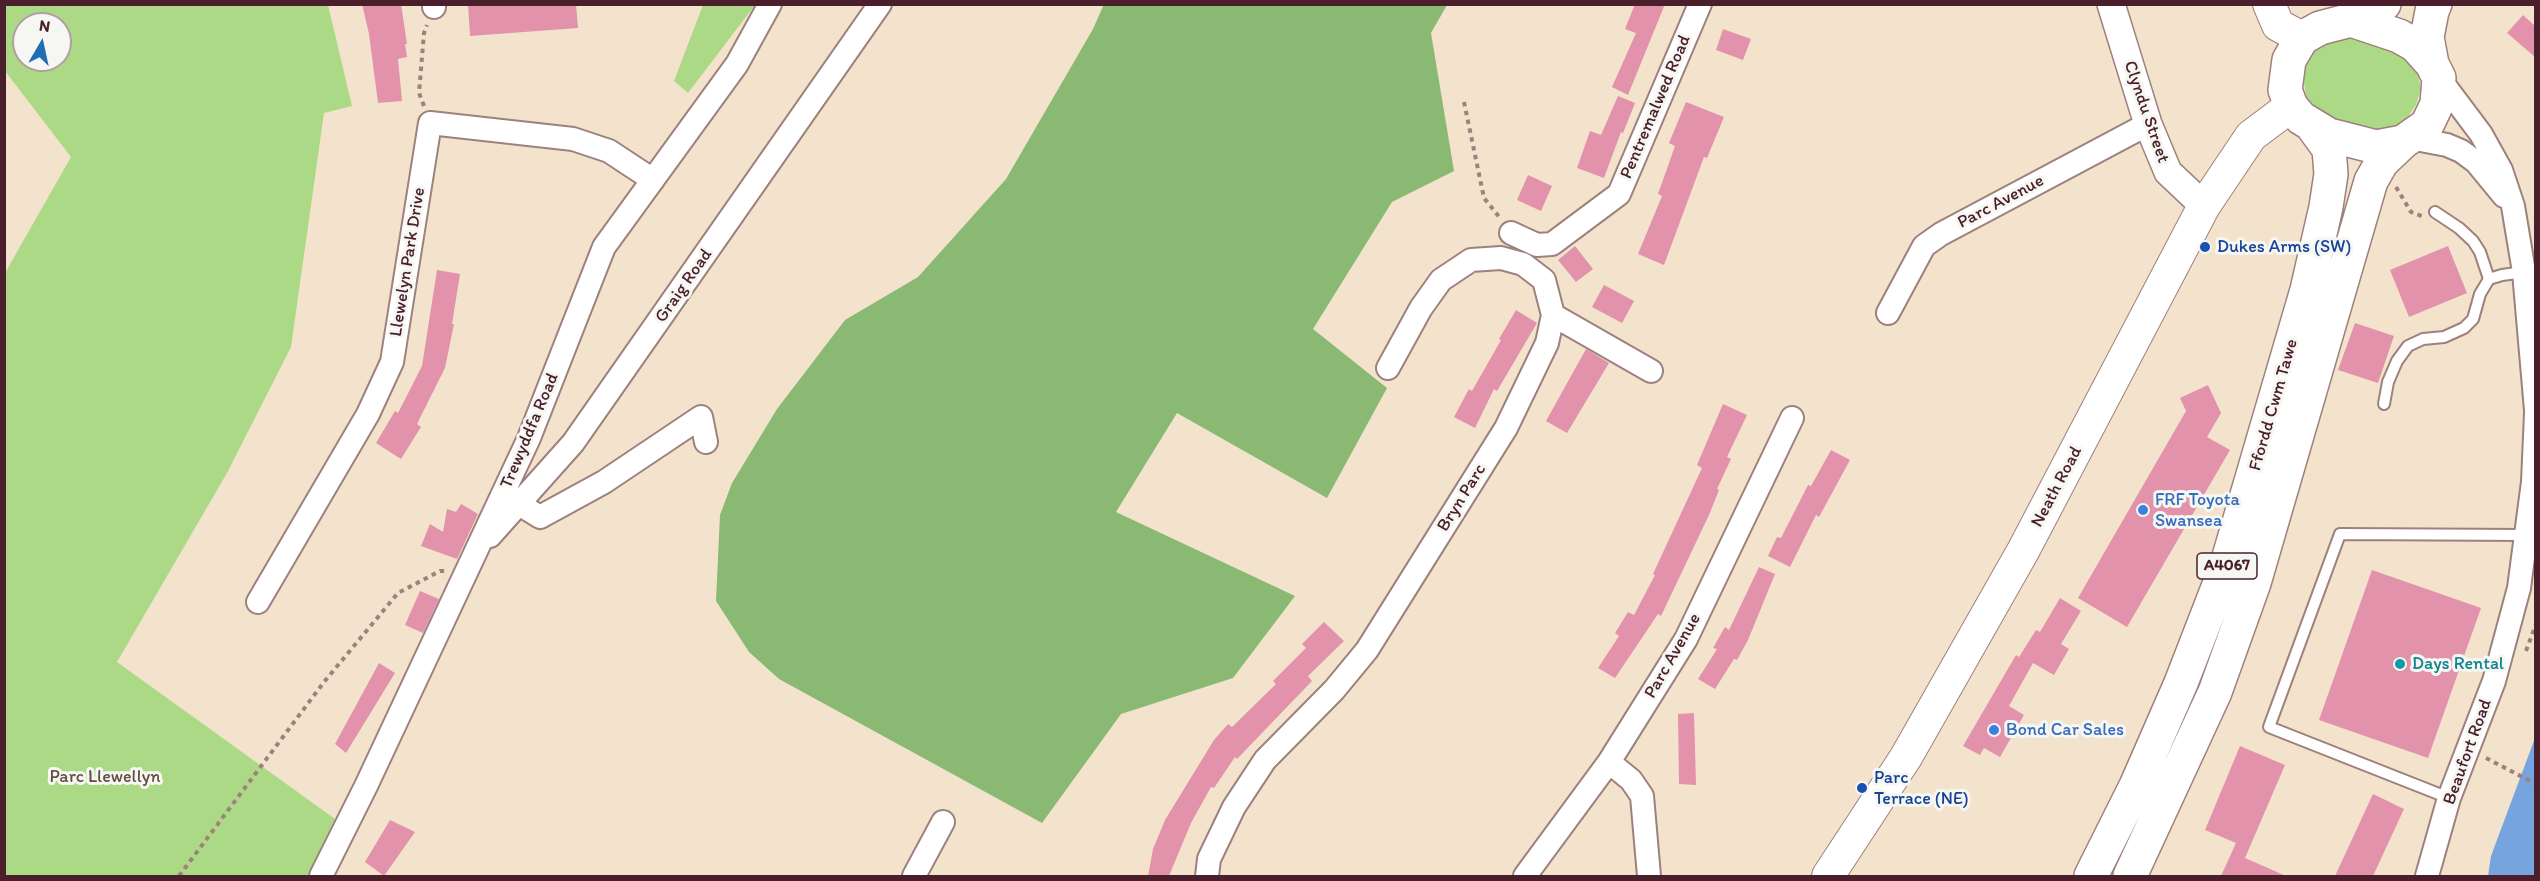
<!DOCTYPE html>
<style>
body{margin:0}
#map{position:relative;width:2540px;height:881px;overflow:hidden;background:#f3e3cd;font-family:Itim,sans-serif}
canvas{display:block}
.frame{position:absolute;inset:0;border:6px solid #4a1f2b;pointer-events:none}
.north{position:absolute;left:12px;top:12px;width:60px;height:60px;box-sizing:border-box;background:#f6f6f2;border:2px solid #b1a0a2;border-radius:50%;rotate:9deg;font-size:16px;font-weight:700;line-height:24px;text-align:center;color:#4a1f2b}
.north::after{content:'';display:block;margin:auto;width:21px;height:27px;background:#1f6fb2;clip-path:polygon(50% 0,100% 100%,50% 72%,0 100%)}
</style>
<div id="map">
<canvas width="2540" height="881"></canvas>
<div class="frame"></div>
<div class="north">N</div>
</div>
<script>
const context = document.querySelector('canvas').getContext('2d');
context.lineJoin = 'round';
function fill(path, color) {
  context.fillStyle = color;
  context.fill(path, 'evenodd');
}
function shape(rows) {
  const path = new Path2D();
  for (const r of rows) {
    path.moveTo(r[0], r[1]);
    for (let i = 2; i < r.length; i += 2) path.lineTo(r[i], r[i + 1]);
  }
  return path;
}
function trace(path, color, width, dash) {
  context.strokeStyle = color;
  context.lineWidth = width;
  context.lineCap = dash ? 'butt' : 'round';
  context.setLineDash(dash || []);
  context.stroke(path);
}
function label(font, color, halo, rows, align = 'center') {
  context.font = font + ' Itim,sans-serif';
  context.lineWidth = 6;
  context.setLineDash([]);
  context.textBaseline = 'middle';
  context.strokeStyle = halo;
  context.fillStyle = color;
  for (const [text, x, y, turn = 0] of rows) {
    context.save();
    context.translate(x, y);
    context.rotate((+turn || 0) * Math.PI / 180);
    context.textAlign = isNaN(turn) ? turn : align;
    if (halo) context.strokeText(text, 0, 0);
    context.fillText(text, 0, 0);
    context.restore();
  }
}
const green = shape([
 [5,4,328,5,352,106,324,113,291,347,227,473,117,662,335,819,307,876,5,876,5,273,71,157,5,71],
 [24,24,60,24,60,60,24,60],
 [703,5,755,5,688,93,674,81],
 [2336,38,2357,38,2401,53,2417,71,2421,88,2416,105,2404,122,2388,131,2370,130,2322,115,2306,97,2303,74,2309,57,2319,46]
]);
const forest = shape([
 [1104,4,1447,5,1431,33,1454,171,1392,202,1313,329,1387,388,1327,498,1177,413,1116,512,1295,596,1233,678,1121,714,1042,823,779,679,749,652,716,601,720,515,732,483,777,409,845,320,918,277,1006,179,1093,29]
]);
const water = shape([
 [2535,738,2535,876,2488,876,2491,856]
]);
const building = shape([
 [362,4,401,4,407,44,405,44,407,57,398,59,402,101,378,103,369,34],
 [468,4,576,4,578,28,470,36],
 [1635,4,1665,4,1628,95,1612,87,1636,33,1625,29],
 [2523,15,2535,26,2535,57,2507,33],
 [1723,29,1751,39,1743,60,1716,50],
 [1618,96,1635,103,1623,133,1621,132,1604,178,1577,168,1590,131,1601,135],
 [1686,102,1724,117,1707,158,1704,157,1664,265,1638,254,1662,196,1658,194,1675,146,1669,143],
 [1528,175,1552,186,1541,211,1517,200],
 [1575,246,1593,269,1576,282,1558,260],
 [2448,246,2467,293,2409,317,2390,270],
 [437,270,460,274,452,324,454,324,445,368,417,424,421,427,401,459,376,443,395,411,398,413,422,366],
 [1604,285,1634,301,1622,323,1592,307],
 [1516,310,1537,323,1497,391,1494,389,1475,428,1454,417,1469,389,1472,391,1501,340,1499,339],
 [2355,323,2394,336,2378,383,2338,370],
 [1586,349,1609,363,1567,433,1546,421],
 [2208,385,2221,413,2207,437,2230,450,2127,627,2078,598,2186,411,2180,398],
 [1723,404,1747,415,1727,457,1731,459,1717,489,1719,490,1709,515,1661,616,1658,614,1615,678,1598,668,1619,636,1615,633,1628,612,1634,615,1655,575,1653,574,1702,468,1697,465],
 [1831,450,1850,460,1819,517,1816,515,1790,567,1768,556,1777,537,1781,538,1808,485,1811,486],
 [461,504,478,514,457,559,421,546,430,524,443,532,447,509,456,512],
 [1759,567,1775,574,1748,640,1737,660,1734,659,1715,689,1698,679,1717,649,1713,648,1725,627,1729,630],
 [2372,570,2481,608,2428,758,2319,720],
 [420,591,439,599,423,633,405,625],
 [2060,598,2081,611,2061,644,2069,649,2054,675,2033,663,2009,706,2024,715,2000,757,1984,748,1980,755,1963,746,2016,655,2019,657,2036,630,2040,632],
 [1324,622,1344,641,1308,676,1312,681,1237,759,1235,757,1214,788,1211,787,1191,823,1169,876,1148,876,1153,849,1165,820,1214,740,1228,724,1232,727,1276,684,1273,681,1306,648,1302,644],
 [379,663,395,673,346,753,335,744],
 [1694,713,1696,785,1679,784,1678,714],
 [2240,746,2285,765,2245,858,2286,876,2221,876,2236,843,2205,830],
 [2373,794,2404,809,2373,876,2335,876],
 [390,820,415,832,384,876,365,862]
]);
const path = shape([
 [1464,102,1484,198,1500,218],
 [424,106,419,93,424,33,427,25],
 [2396,187,2411,212,2424,217],
 [2526,651,2536,624],
 [2486,758,2536,784],
 [179,876,324,682,398,593,440,571,445,571]
]);
const service = shape([
 [2435,212,2459,228,2473,241,2480,252,2489,279],
 [2384,404,2388,382,2397,361,2408,346,2423,339,2444,337,2464,328,2473,319,2480,294,2489,279,2502,275,2524,272],
 [2449,798,2269,727,2340,534,2527,535]
]);
const minor = shape([
 [434,4,434,7],
 [2439,78,2481,134,2501,170,2513,206,2524,272,2536,410],
 [2410,138,2447,145,2461,151,2476,162,2504,196],
 [1511,233,1537,245,1552,244,1619,194,1700,4],
 [1888,313,1924,246,1941,234,2148,124],
 [1553,315,1651,371],
 [519,504,540,517,604,482,701,417,706,442],
 [490,536,573,443,880,4],
 [258,602,368,414,392,362,430,123,573,139,609,151,653,180],
 [1609,762,1631,780,1642,796,1649,876],
 [321,876,366,786,529,438,604,247,737,64,770,4],
 [914,876,943,822],
 [1207,876,1209,859,1234,807,1265,760,1334,690,1367,650,1506,428,1547,343,1553,315,1544,280,1523,264,1501,258,1471,260,1441,280,1421,308,1388,368],
 [1525,876,1609,762,1686,639,1792,418],
 [2427,876,2449,798,2494,681,2519,588,2533,482,2536,413]
]);
const tertiary = shape([
 [2111,4,2148,124,2168,172,2204,206]
]);
const secondary = shape([
 [2269,4,2278,25,2302,38],
 [1828,876,1906,757,2023,551,2204,206,2251,136,2291,106]
]);
const primary = shape([
 [2351,20,2399,36,2415,45,2432,64,2439,78,2437,104,2427,125,2403,142,2376,147,2329,135,2301,118,2291,106,2285,90,2289,60,2302,38,2320,28,2351,20,2384,4],
 [2432,64,2427,37,2432,11,2435,4],
 [2091,876,2136,786,2181,683,2226,567,2307,290,2326,207,2331,174,2329,149,2313,127],
 [2130,876,2215,692,2254,583,2371,181,2382,162,2403,142]
]);
const markers = [
 [2205,247,6,"#1a4fb4"],
 [2143,510,6,"#3f7fe0"],
 [2400,664,6,"#0f9aa8"],
 [1994,730,6,"#3f7fe0"],
 [1862,788,6,"#1a4fb4"]
];
const shields = [
 [2227,566,60]
];
const shieldNames = [
 ["A4067",2227,566]
];
const streetNames = [
 ["Pentremalwed Road",1656,107,-67],
 ["Clyndu Street",2146,112,71],
 ["Parc Avenue",2001,202,-28],
 ["Llewelyn Park Drive",408,262,-81],
 ["Graig Road",684,286,-55],
 ["Ffordd Cwm Tawe",2274,405,-74],
 ["Trewyddfa Road",530,431,-67],
 ["Neath Road",2057,487,-62],
 ["Bryn Parc",1462,498,-58],
 ["Parc Avenue",1673,656,-60],
 ["Beaufort Road",2468,752,-70]
];
const transitNames = [
 ["Dukes Arms (SW)",2217,247],
 ["Parc",1874,778],
 ["Terrace (NE)",1874,799]
];
const shopNames = [
 ["FRF Toyota",2155,500],
 ["Swansea",2155,521],
 ["Bond Car Sales",2006,730]
];
const cultureNames = [
 ["Days Rental",2412,664]
];
const parkNames = [
 ["Parc Llewellyn",105,777]
];
fill(green, '#acd986');
fill(forest, '#89b973');
fill(water, '#75a4de');
fill(building, '#e292ab');
trace(service, '#9e817c', 14);
trace(minor, '#9e817c', 26);
trace(tertiary, '#9e817c', 30);
trace(secondary, '#9e817c', 34);
trace(primary, '#9e817c', 36);
trace(path, '#9e817c', 4, [4.5, 4.5]);
trace(service, '#fff', 10);
trace(minor, '#fff', 22);
trace(tertiary, '#fff', 27);
trace(secondary, '#fff', 32);
trace(primary, '#fff', 33);
for (const [x, y, r, color] of markers) {
  const dot = new Path2D();
  dot.arc(x, y, r, 0, 2 * Math.PI);
  context.fillStyle = color;
  context.fill(dot);
  trace(dot, '#f6f6f2', 2);
}
for (const [x, y, w] of shields) {
  const box = new Path2D();
  box.roundRect(x - w / 2, y - 13, w, 26, 4.5);
  context.fillStyle = '#f6f6f2';
  context.fill(box);
  trace(box, '#4a1f2b', 1.5);
}
label('bold 16px', '#4a1f2b', null, shieldNames);
label('18px', '#4a1f2b', '#f6f6f2', streetNames);
label('18px', '#164399', '#f6f6f2', transitNames, 'left');
label('18px', '#366cbe', '#f6f6f2', shopNames, 'left');
label('18px', '#0d838f', '#f6f6f2', cultureNames, 'left');
label('18px', '#624e42', '#f6f6f2', parkNames);
</script>
